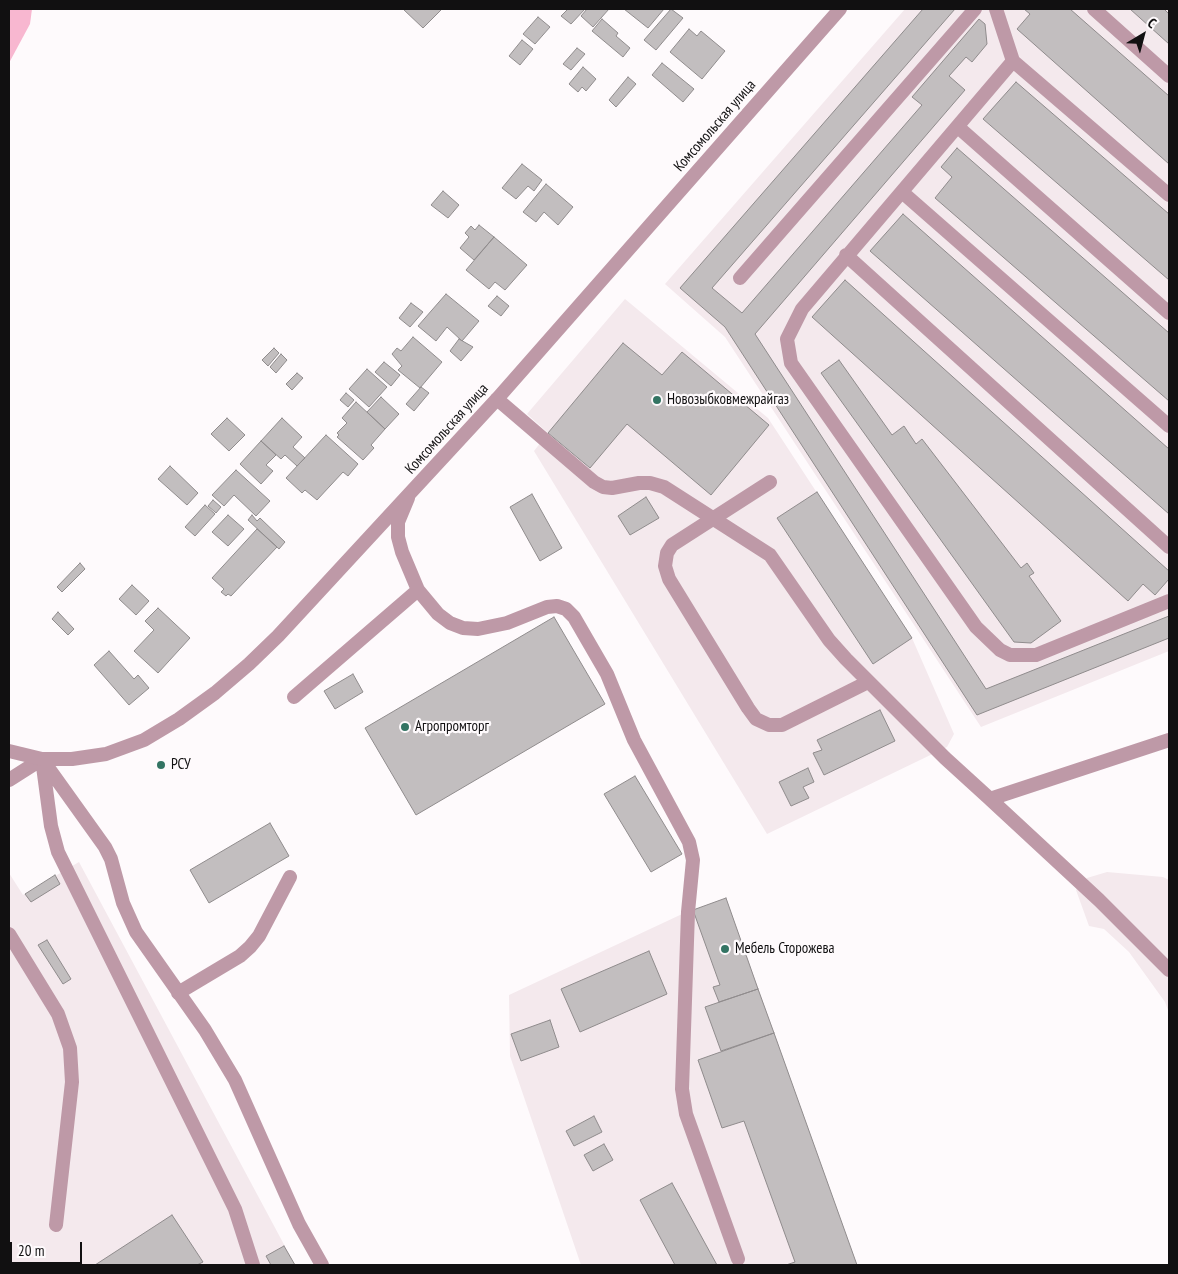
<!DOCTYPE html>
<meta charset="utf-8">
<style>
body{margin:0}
#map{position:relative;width:1178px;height:1274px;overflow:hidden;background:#fefafc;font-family:"PT Sans Narrow",sans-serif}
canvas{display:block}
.frame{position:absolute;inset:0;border:10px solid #111011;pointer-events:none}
.north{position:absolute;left:1118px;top:10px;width:50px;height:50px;-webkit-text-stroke:4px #fefafc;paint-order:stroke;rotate:37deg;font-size:14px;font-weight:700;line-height:20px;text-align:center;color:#111011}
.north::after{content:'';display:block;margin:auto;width:18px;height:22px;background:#111011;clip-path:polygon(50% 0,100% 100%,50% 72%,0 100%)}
.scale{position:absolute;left:10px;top:1242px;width:72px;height:22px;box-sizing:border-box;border:2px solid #111011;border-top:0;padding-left:6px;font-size:15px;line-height:18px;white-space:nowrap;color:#111011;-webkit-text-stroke:4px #fefafc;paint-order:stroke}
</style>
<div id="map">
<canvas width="1178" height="1274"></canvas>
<div class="frame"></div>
<div class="north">С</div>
<div class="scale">20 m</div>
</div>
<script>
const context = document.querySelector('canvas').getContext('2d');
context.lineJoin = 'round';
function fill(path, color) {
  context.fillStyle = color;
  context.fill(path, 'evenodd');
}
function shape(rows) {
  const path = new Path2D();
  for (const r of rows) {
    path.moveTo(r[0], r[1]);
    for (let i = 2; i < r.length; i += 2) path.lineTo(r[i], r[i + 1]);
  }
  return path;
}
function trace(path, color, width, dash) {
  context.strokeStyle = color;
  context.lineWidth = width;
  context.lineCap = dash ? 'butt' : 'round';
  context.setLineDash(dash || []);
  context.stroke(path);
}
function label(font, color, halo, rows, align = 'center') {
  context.font = font + ' "PT Sans Narrow",sans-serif';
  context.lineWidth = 4.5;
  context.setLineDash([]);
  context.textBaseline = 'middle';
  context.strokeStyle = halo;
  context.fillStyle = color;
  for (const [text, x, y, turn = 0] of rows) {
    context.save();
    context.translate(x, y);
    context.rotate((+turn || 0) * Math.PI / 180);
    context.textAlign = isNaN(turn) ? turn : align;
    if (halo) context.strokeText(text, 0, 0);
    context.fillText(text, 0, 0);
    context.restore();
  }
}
const built = shape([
 [905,9,1169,9,1169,651,981,727,725,337,665,284],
 [625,299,768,418,912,638,954,734,947,747,767,834,534,451,548,433,527,414],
 [79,862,295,1265,9,1265,9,873,23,895],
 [1107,872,1163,877,1169,880,1169,1013,1165,1002,1129,952,1104,929,1089,926,1076,890,1087,878],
 [726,898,857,1265,581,1265,510,1056,509,995,680,915]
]);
const green = shape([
 [9,9,32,9,30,24,9,63]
]);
const building = shape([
 [403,9,442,9,423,28,403,9],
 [568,9,567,9,585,9,571,24,561,16,568,9],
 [587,9,609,9,593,27,581,16,587,9],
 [624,9,664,9,648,28,624,9],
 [671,9,683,18,656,50,644,40,671,9],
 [923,9,955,9,712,288,742,313,922,105,912,97,979,19,985,24,987,44,972,62,966,57,949,76,965,90,755,334,986,689,1169,616,1169,638,977,715,725,327,680,288,923,9],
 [1024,9,1070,9,1169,96,1169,164,1017,29,1030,14,1024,9],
 [1130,9,1164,9,1169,14,1169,44,1130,9],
 [538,17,550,27,535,44,523,34,538,17],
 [602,19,618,33,616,36,630,48,623,57,592,31,602,19],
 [689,29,697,36,701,31,725,51,702,79,670,52,689,29],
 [522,40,533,49,520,65,509,56,522,40],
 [577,48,585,54,571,70,563,64,577,48],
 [662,63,694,89,683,102,652,75,662,63],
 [583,67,596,79,586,91,582,87,578,92,569,84,583,67],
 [628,77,636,84,616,107,609,100,628,77],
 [1016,82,1169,214,1169,280,983,119,1016,82],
 [957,148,1169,333,1169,401,935,198,952,177,941,167,957,148],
 [522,164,542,180,534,191,528,186,516,199,502,188,522,164],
 [546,184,573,207,558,225,544,212,536,222,523,212,546,184],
 [443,191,459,205,448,218,431,205,443,191],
 [903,214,1169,449,1169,514,870,251,903,214],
 [479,225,494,237,474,260,460,248,469,237,465,233,471,226,475,230,479,225],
 [494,237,527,265,505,290,495,282,489,289,466,270,494,237],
 [845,280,1169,571,1169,579,1155,595,1143,584,1128,601,812,317,845,280],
 [446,294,479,321,462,341,447,327,436,341,418,326,446,294],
 [497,296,509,306,501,316,488,306,497,296],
 [411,303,423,312,410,327,399,318,411,303],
 [413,337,442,362,420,388,398,370,402,366,392,354,397,348,401,351,413,337],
 [459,339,473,347,461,361,450,351,459,339],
 [623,343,662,375,682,352,769,425,711,495,627,424,590,468,548,433,623,343],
 [274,348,279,353,268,366,262,360,274,348],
 [281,354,287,360,276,373,270,367,281,354],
 [839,360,892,435,904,426,916,444,922,439,1021,568,1027,563,1034,573,1029,576,1061,621,1031,643,1014,642,821,373,839,360],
 [384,362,400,375,391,386,375,372,384,362],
 [367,369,387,387,369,407,349,389,367,369],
 [297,373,303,378,292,390,286,384,297,373],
 [421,387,429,393,414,411,406,404,421,387],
 [346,393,354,400,348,407,340,400,346,393],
 [381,397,399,414,385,429,367,412,381,397],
 [356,402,385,429,371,445,374,448,363,460,337,437,339,435,337,433,347,423,342,418,356,402],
 [227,418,245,435,229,451,211,434,227,418],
 [282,418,302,437,293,447,305,458,297,466,285,455,281,459,261,441,282,418],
 [326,435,358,464,348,476,343,472,317,500,305,490,302,493,286,478,326,435],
 [261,441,276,455,266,465,273,471,261,484,240,464,261,441],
 [170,466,198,493,187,505,158,479,170,466],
 [236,470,270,501,256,516,234,495,224,506,212,495,236,470],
 [817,492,912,638,873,664,777,518,817,492],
 [532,494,562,548,540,561,510,507,532,494],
 [646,497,659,518,630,535,618,516,646,497],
 [213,500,221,507,216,513,208,506,213,500],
 [205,505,215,514,195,536,185,527,205,505],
 [228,515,244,529,228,546,212,532,228,515],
 [252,515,257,521,260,518,285,542,279,549,248,520,252,515],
 [257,529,277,547,231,596,228,594,226,596,221,592,224,589,212,578,257,529],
 [80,563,85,569,62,592,57,587,80,563],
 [132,585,149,601,136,615,119,599,132,585],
 [158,608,190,638,158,673,134,651,154,630,145,621,158,608],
 [58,612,74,629,68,635,52,619,58,612],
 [554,617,605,704,416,815,365,728,554,617],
 [109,651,134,679,138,675,149,688,129,705,94,665,109,651],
 [353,674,363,692,335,709,324,691,353,674],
 [880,710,895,741,824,775,813,753,822,750,817,740,880,710],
 [808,768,814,782,803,787,809,798,791,806,779,782,808,768],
 [635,776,682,854,651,872,604,794,635,776],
 [270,823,289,856,209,903,190,870,270,823],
 [55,875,60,884,31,902,25,894,55,875],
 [726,898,758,989,719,1002,713,987,720,985,693,910,726,898],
 [47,940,71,979,63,984,38,945,47,940],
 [649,951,667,994,580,1032,561,989,649,951],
 [758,989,774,1033,721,1051,705,1007,758,989],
 [550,1020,559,1047,521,1061,511,1034,550,1020],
 [774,1033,857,1265,786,1265,795,1262,744,1121,722,1128,698,1060,774,1033],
 [594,1116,602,1132,574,1146,566,1131,594,1116],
 [604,1144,613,1160,593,1171,584,1155,604,1144],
 [672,1183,717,1265,675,1265,640,1200,672,1183],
 [172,1215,203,1262,197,1265,95,1265,172,1215],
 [284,1246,295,1265,271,1265,266,1256,284,1246]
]);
const service = shape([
 [996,9,1013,61,802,309,787,339,791,363,976,627,1000,650,1010,655,1036,655,1169,601],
 [1094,9,1169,76],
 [1013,61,1169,195],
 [958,127,1169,313],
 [902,192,1169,426],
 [846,255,1169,547],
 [740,278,975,9],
 [497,399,594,482,603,487,612,488,639,483,650,483,664,487,770,555,829,640,846,659,945,758,990,799,1169,740],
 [770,482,672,545,667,553,665,566,669,579,748,708,756,719,769,725,782,725,868,682],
 [408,498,398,522,398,537,402,552,418,590,438,614,450,623,463,628,478,629,507,623,547,607,557,606,566,609,574,617,607,674,634,740,689,842,693,860,688,912,682,1089,686,1114,738,1259],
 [294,697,418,590],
 [42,759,105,847,111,859,123,903,136,932,205,1030,235,1080,299,1224,322,1265],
 [42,759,51,826,58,852,235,1209,253,1265],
 [9,780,42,759],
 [990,799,1099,900,1169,970],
 [9,934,58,1014,70,1048,72,1082,56,1225],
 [178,993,240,956,250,947,259,936,290,877]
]);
const tertiary = shape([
 [9,751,42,759,72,759,106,754,144,740,179,719,215,693,249,664,278,636,497,399,840,9]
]);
const markers = [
 [657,400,5,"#337463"],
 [405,727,5,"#337463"],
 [161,765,5,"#337463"],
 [725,949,5,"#337463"]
];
const streetNames = [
 ["Комсомольская улица",715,126,-49],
 ["Комсомольская улица",447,429,-48]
];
const poiNames = [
 ["Новозыбковмежрайгаз",667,400],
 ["Агропромторг",415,727],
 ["РСУ",171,765],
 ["Мебель Сторожева",735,949]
];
fill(built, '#f4e9ed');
fill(green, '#f8b7d0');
fill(building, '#c2bebf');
trace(building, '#908c8d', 1);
trace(service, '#be99a7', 14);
trace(tertiary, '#be99a7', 14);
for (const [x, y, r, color] of markers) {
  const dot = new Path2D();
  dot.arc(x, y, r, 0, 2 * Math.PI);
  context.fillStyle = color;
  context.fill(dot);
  trace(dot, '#fefafc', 2);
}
label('15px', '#111011', '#fefafc', streetNames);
label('15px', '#111011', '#fefafc', poiNames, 'left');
</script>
